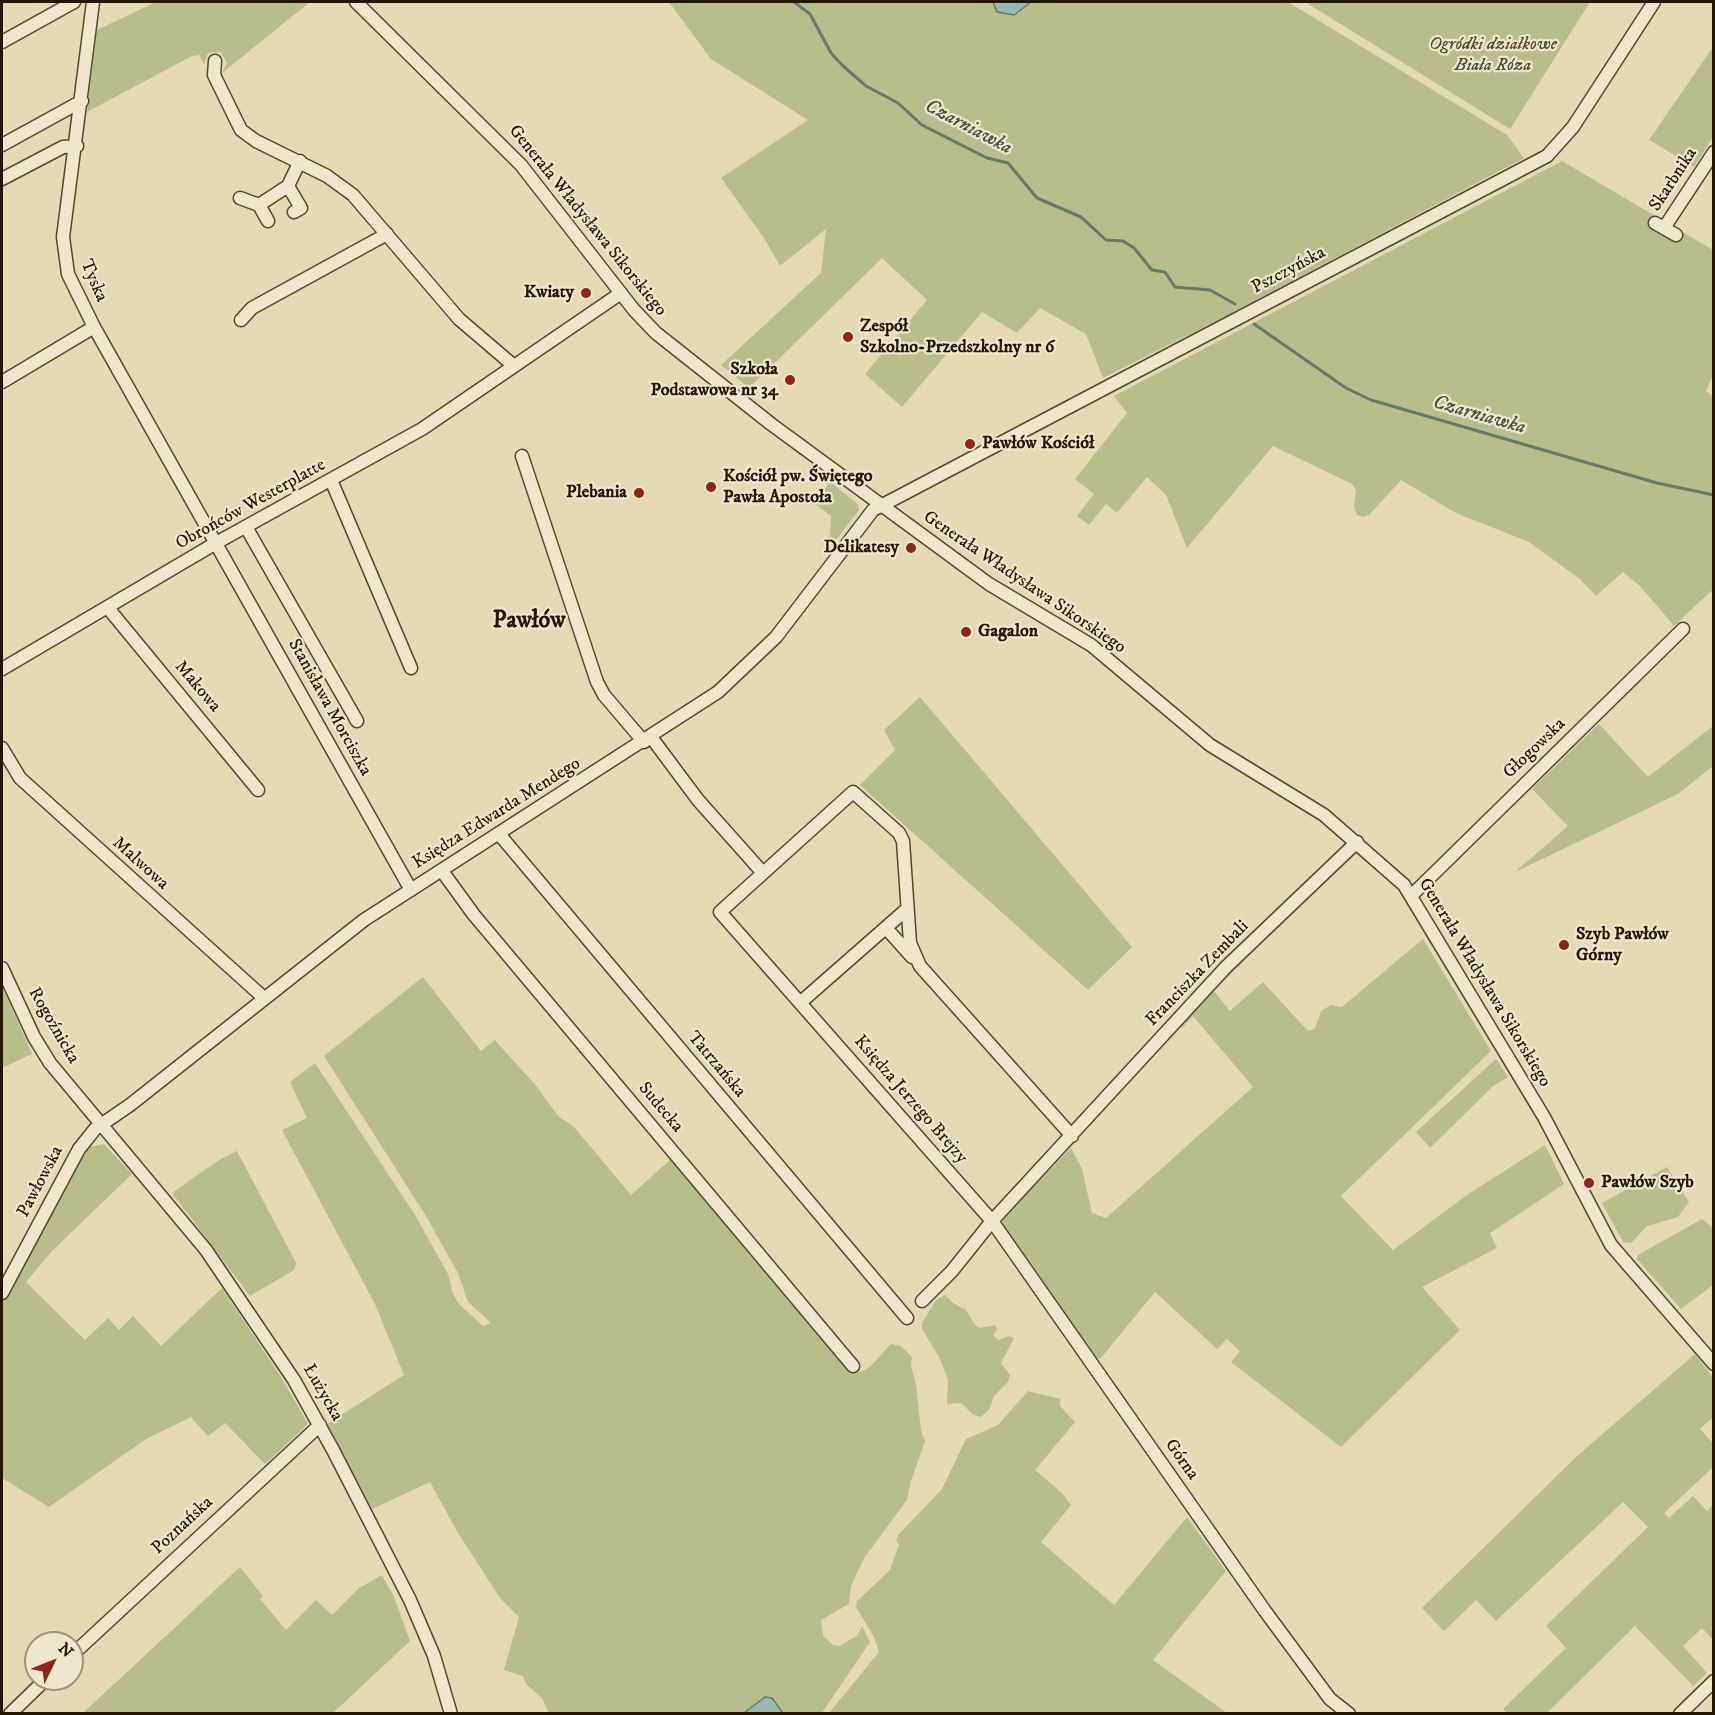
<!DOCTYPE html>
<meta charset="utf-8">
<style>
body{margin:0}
#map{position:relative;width:1715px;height:1715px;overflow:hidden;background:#e5dab4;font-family:"IM FELL DW Pica",serif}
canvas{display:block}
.frame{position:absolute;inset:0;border:3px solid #241603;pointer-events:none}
.north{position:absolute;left:24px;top:1631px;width:60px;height:60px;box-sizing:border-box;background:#eee7ce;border:2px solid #9d937d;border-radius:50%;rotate:47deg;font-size:16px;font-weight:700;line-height:24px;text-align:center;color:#241603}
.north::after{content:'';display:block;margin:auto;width:21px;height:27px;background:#8f2418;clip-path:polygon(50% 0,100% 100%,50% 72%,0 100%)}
</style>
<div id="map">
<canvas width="1715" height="1715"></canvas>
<div class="frame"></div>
<div class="north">N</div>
</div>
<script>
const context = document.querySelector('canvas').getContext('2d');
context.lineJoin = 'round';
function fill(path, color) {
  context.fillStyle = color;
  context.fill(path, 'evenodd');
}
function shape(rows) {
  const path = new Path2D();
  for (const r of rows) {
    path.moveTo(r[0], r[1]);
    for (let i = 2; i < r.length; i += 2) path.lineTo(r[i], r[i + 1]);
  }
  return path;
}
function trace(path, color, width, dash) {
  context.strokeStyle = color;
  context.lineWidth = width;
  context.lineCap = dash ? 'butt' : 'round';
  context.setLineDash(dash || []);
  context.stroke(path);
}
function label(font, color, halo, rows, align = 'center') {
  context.font = font + ' "IM FELL DW Pica",serif';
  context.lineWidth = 4.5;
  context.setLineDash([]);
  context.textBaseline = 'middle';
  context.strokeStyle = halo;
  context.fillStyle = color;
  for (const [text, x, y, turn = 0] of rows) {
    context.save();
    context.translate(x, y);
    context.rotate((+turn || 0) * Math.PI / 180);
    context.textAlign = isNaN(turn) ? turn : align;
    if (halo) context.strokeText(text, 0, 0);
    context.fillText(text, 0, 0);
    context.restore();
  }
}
const green = shape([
 [156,2,310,2,222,73,227,63,221,52,208,53,204,64,199,55,192,56,87,112,97,30],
 [669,2,1288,2,1507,135,1524,158,1224,317,1103,378,1086,334,1040,308,1017,333,982,312,902,407,865,374,927,300,882,258,749,388,721,365,821,273,826,229,780,266,764,238,721,178,808,120,711,59],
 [1305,2,1590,2,1510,129],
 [1713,47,1713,137,1694,167,1649,140],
 [1562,161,1713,250,1713,375,1706,391,1713,396,1713,593,1711,591,1674,626,1641,587,1623,572,1596,596,1580,579,1529,542,1456,513,1401,480,1369,515,1363,517,1357,515,1354,506,1356,490,1352,484,1273,446,1187,548,1166,495,1147,477,1117,513,1106,504,1089,525,1077,516,1094,494,1075,479,1127,413,1114,396],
 [830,482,858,504,859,510,829,549,831,516,814,503],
 [920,697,1132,947,1088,990,860,785,895,750,884,730],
 [1599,724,1648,777,1713,726,1713,766,1678,794,1515,872,1568,826,1532,789],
 [1423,939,1491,1051,1341,1196,1393,1250,1467,1195,1545,1145,1564,1184,1490,1233,1497,1248,1422,1287,1460,1330,1341,1447,1231,1362,1240,1351,1227,1339,1217,1349,1155,1292,1100,1359,1095,1357,1002,1227,1004,1217,1071,1148,1082,1169,1092,1213,1106,1218,1253,1087,1193,1016,1182,1028,1179,1025,1242,958,1244,961,1214,991,1230,1011,1263,982,1308,1031,1315,1029,1321,1011,1331,1005,1342,1007],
 [423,977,481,1051,495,1040,537,1087,559,1117,573,1126,631,1195,671,1159,854,1370,860,1372,870,1367,891,1344,901,1346,912,1357,911,1366,916,1384,921,1431,925,1441,911,1481,907,1500,864,1558,851,1586,849,1604,821,1620,823,1636,833,1645,839,1646,857,1636,862,1626,870,1642,822,1713,549,1713,542,1698,526,1684,523,1676,504,1670,519,1617,500,1598,458,1533,430,1482,372,1509,327,1424,404,1375,375,1304,282,1130,307,1118,290,1082,315,1063,415,1215,448,1274,453,1294,459,1304,483,1326,491,1323,468,1302,458,1273,426,1216,324,1056],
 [2,986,32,1054,2,1068],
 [1496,1059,1508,1077,1493,1086,1430,1148,1416,1132],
 [104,1144,132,1174,52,1251,26,1282,85,1340,108,1318,119,1330,133,1316,161,1346,222,1288,281,1377,308,1424,265,1464,225,1423,208,1436,191,1417,146,1439,49,1507,2,1478,2,1302,70,1177,89,1147],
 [237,1151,296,1263,294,1270,250,1296,172,1193,219,1160],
 [1667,1167,1689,1202,1678,1217,1647,1226,1631,1243,1623,1242,1602,1203],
 [1702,1219,1713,1228,1713,1285,1681,1309,1637,1259,1638,1255],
 [945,1295,953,1303,966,1310,975,1325,980,1328,995,1325,997,1330,993,1335,998,1340,1009,1336,1014,1338,1001,1363,1010,1375,1008,1382,994,1396,989,1410,981,1417,974,1415,961,1403,947,1404,948,1380,939,1357,922,1329,922,1323,936,1300],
 [1695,1354,1713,1378,1713,1417,1700,1429,1713,1443,1713,1467,1664,1513,1669,1518,1693,1496,1707,1511,1713,1505,1713,1640,1702,1628,1683,1646,1707,1673,1693,1686,1635,1626,1547,1713,1507,1713,1503,1709,1566,1648,1546,1626,1648,1527,1623,1502,1496,1621,1476,1600,1444,1631,1422,1608,1576,1457],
 [1028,1391,1060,1399,1060,1406,1075,1422,1035,1470,1062,1493,1071,1505,1041,1542,1114,1605,1187,1517,1226,1571,1153,1660,1227,1713,829,1713,879,1652,874,1637,856,1607,857,1601,890,1570,899,1545,896,1541,899,1534,942,1489,966,1439,998,1425],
 [240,1567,263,1596,260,1599,286,1630,316,1600,332,1615,359,1588,382,1575,394,1597,410,1641,333,1713,83,1713]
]);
const water = shape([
 [993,2,1031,2,1014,15,997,12,993,2],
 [765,1697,772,1698,783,1713,744,1713,765,1697]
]);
const stream = shape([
 [794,2,810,14,831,53,842,65,866,86,898,103,922,125,987,158,1008,163,1037,198,1081,217,1106,240,1123,241,1134,248,1152,270,1165,272,1175,287,1210,290,1235,304],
 [1254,324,1346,388,1371,400,1657,483,1714,495]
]);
const minor = shape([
 [93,2,63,237,68,274,94,327,411,890],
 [356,2,521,165,634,310,656,333,771,424,989,584,1091,645,1210,745,1324,815,1404,885,1544,1117,1611,1245,1714,1364],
 [2,42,74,2],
 [215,61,214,75,241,130,256,141,327,176,353,195,459,319,514,366],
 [2,145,82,101],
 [2,179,63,147,77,146],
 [288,186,301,208,294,212],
 [240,198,259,205],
 [268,221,259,205,288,186,300,161],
 [1655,223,1676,235],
 [1664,228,1714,152],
 [241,320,252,308,387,234],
 [2,382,94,327],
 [522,456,597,682,604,695,644,742],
 [331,480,411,668],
 [246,527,357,721],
 [108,608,258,790],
 [2,669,216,543,422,429,621,293],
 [651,737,698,800,763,873],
 [2,748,20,778,264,998],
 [499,834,907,1318],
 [442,871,474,915,853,1366],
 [1412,895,1683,629],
 [886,928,912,957],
 [2,968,34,1037,50,1063,206,1250,294,1380,333,1450,410,1600,434,1656,451,1714],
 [801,1002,907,909],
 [1072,1136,920,966,910,943,903,841,899,833,853,792,720,912,992,1221,1265,1611,1330,1699,1349,1714],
 [2,1293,79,1149,95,1129,130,1105,364,920,718,692,776,637,873,510,1547,156,1573,127,1654,2],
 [922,1301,952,1271,992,1221,1226,967,1357,842],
 [72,1655,320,1425],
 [10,1714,46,1679],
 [1680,1714,1714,1681]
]);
const markers = [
 [586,293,6,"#8f2418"],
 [848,337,6,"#8f2418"],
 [790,380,6,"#8f2418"],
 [970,444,6,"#8f2418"],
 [711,487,6,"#8f2418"],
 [639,493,6,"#8f2418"],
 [911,548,6,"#8f2418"],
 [966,632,6,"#8f2418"],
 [1564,945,6,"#8f2418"],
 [1589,1183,6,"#8f2418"]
];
const parkNames = [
 ["Ogródki działkowe",1493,45],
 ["Biała Róza",1493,66]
];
const streetNames = [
 ["Skarbnika",1674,180,-57],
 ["Generała Władysława Sikorskiego",587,221,51],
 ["Pszczyńska",1289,271,-28],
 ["Tyska",93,281,67],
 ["Obrońców Westerplatte",251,505,-29],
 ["Generała Władysława Sikorskiego",1024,583,34],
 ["Makowa",197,687,50],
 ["Stanisława Morciszka",329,708,61],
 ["Głogowska",1535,749,-44],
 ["Księdza Edwarda Mendego",497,814,-32],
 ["Malwowa",140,864,42],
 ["Franciszka Zembali",1198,974,-46],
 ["Generała Władysława Sikorskiego",1484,983,59],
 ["Rogoźnicka",53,1026,60],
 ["Tatrzańska",716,1065,50],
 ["Księdza Jerzego Brejzy",910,1100,49],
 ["Sudecka",660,1108,50],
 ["Pawłowska",41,1182,-62],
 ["Łużycka",322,1393,60],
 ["Górna",1181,1460,55],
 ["Poznańska",183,1526,-43]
];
const poiNames = [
 ["Kwiaty",574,293,"right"],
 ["Zespół",860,327],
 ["Szkolno-Przedszkolny nr 6",860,348],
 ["Szkoła",778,370,"right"],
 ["Podstawowa nr 34",778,391,"right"],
 ["Pawłów Kościół",982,444],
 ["Kościół pw. Świętego",723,477],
 ["Pawła Apostoła",723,498],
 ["Plebania",627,493,"right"],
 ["Delikatesy",899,548,"right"],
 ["Gagalon",978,632],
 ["Szyb Pawłów",1576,935],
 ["Górny",1576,956],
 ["Pawłów Szyb",1601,1183]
];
const waterNames = [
 ["Czarniawka",968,128,28],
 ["Czarniawka",1479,416,16]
];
const districtNames = [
 ["Pawłów",529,622]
];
fill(green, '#b7be8b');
fill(water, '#96bab1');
trace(water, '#68786b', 1.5);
trace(stream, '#68786b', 3);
trace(minor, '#54472f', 15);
trace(minor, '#eee7ce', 12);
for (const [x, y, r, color] of markers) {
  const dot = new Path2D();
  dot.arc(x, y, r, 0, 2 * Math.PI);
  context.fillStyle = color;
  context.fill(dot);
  trace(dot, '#eee7ce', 2);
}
label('italic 18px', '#50482c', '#eee7ce', parkNames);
label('18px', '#241603', '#eee7ce', streetNames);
label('bold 18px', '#241603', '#eee7ce', poiNames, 'left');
label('italic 20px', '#4c4f40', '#eee7ce', waterNames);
label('bold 24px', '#241603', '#eee7ce', districtNames);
</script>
